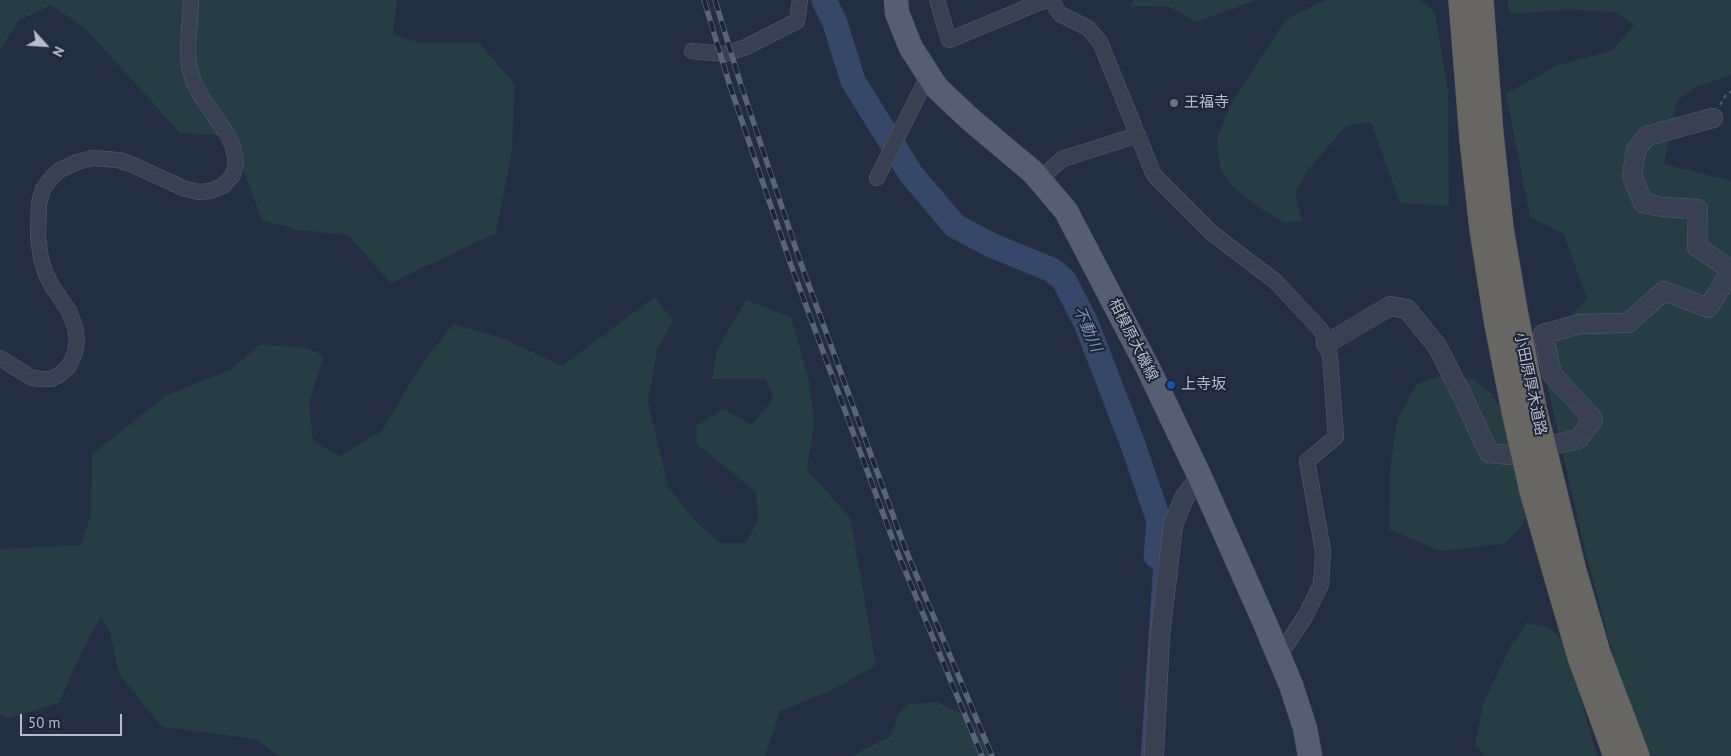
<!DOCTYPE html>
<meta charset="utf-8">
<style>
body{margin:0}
#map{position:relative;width:1731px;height:756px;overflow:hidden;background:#242e42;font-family:"PT Sans",sans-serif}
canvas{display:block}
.north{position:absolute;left:20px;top:20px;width:50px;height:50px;-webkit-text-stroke:4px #1d2537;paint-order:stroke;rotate:116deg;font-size:14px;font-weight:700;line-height:20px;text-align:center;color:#b5bccc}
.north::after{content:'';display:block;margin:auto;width:18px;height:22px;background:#b5bccc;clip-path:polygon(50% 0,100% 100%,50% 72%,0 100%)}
.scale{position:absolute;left:20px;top:714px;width:102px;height:22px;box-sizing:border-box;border:2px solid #b5bccc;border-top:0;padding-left:6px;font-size:15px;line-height:18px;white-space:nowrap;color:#b5bccc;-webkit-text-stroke:4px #1d2537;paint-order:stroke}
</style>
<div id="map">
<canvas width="1731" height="756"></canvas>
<div class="north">N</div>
<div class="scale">50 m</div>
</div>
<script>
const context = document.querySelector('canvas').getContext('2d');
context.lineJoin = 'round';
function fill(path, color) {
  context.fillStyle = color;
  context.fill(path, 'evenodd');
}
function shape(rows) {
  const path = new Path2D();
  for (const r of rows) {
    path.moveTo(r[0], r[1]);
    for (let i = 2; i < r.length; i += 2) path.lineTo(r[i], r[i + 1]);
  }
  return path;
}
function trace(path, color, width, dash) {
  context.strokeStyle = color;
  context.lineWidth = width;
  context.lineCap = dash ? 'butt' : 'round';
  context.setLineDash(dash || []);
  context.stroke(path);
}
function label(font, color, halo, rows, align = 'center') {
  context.font = font + ' "PT Sans","Noto Sans JP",sans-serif';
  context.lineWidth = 4;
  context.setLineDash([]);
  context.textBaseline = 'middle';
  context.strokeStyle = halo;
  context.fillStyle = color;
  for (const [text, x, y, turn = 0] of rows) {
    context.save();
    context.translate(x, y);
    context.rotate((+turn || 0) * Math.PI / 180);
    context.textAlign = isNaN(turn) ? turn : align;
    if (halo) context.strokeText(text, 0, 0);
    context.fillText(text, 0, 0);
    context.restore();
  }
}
const green = shape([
 [0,0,397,0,393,34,420,43,479,43,515,84,512,150,496,233,391,283,348,235,297,230,262,220,231,136,180,133,85,28,51,5,18,21,0,50],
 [1133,0,1257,0,1196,22,1168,6,1130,7],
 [1325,0,1420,0,1435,12,1448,92,1449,206,1400,203,1371,122,1346,126,1307,171,1295,194,1302,220,1285,223,1260,208,1233,187,1220,169,1217,138,1231,104,1286,19],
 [1507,0,1731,0,1731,75,1698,86,1677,100,1664,164,1731,181,1731,756,1646,756,1629,715,1585,550,1537,340,1573,314,1587,299,1564,234,1530,217,1506,94,1556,66,1613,50,1634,25,1616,12,1568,10,1510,14],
 [655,297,673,321,657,349,648,402,668,486,694,520,720,543,746,543,758,520,756,492,697,444,696,426,723,409,752,425,773,399,766,379,712,379,717,350,746,300,791,317,809,380,814,424,807,470,850,517,876,665,832,690,780,711,765,756,279,756,255,739,162,727,119,674,110,632,101,617,81,653,59,703,8,718,0,715,0,549,81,545,91,515,92,454,167,395,230,370,260,344,308,348,324,356,309,403,313,441,340,456,382,431,420,367,453,324,502,338,562,366],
 [1446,374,1473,379,1492,394,1505,416,1527,515,1520,528,1504,544,1440,551,1389,529,1390,467,1398,417,1417,384],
 [1527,623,1551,629,1565,644,1597,756,1486,756,1475,746,1483,704,1511,645],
 [937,702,960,713,973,725,991,749,993,756,851,756,891,736,898,715,909,704]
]);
const stream = shape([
 [1143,756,1156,556]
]);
const river = shape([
 [824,0,835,23,853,81,911,174,955,226,991,245,1052,270,1064,280,1086,323,1132,442,1159,521,1156,556]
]);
const path = shape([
 [1720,105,1727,93,1731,92]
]);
const minor = shape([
 [937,0,949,40,1045,0],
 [1051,0,1060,14,1088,28,1100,42,1154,175,1213,234,1275,281,1321,330,1330,356,1336,437,1307,461,1323,551,1321,584,1306,615,1279,656],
 [692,51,725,54,746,47,797,21,800,0],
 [877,178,928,76],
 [1040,179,1062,159,1138,135],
 [0,358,32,378,42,379,51,379,59,375,69,366,75,353,77,340,75,327,69,311,52,286,46,274,41,259,38,237,39,203,43,189,52,177,60,170,77,162,93,158,118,160,131,164,183,188,198,192,210,191,223,186,233,175,236,163,233,147,227,134,203,99,194,83,189,66,188,48,191,0]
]);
const tertiary = shape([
 [1713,118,1647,136,1636,150,1632,176,1643,203,1662,207,1698,209,1697,247,1731,270],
 [1326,344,1390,306,1407,309,1437,346,1464,399,1489,453,1510,455],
 [1552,445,1579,439,1593,419,1552,374,1543,334,1580,324,1628,323,1664,291,1708,308,1731,271],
 [1154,756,1160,636,1173,525,1184,498,1200,477]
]);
const primary = shape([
 [896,0,897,13,911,48,937,88,971,120,1033,172,1066,211,1148,368,1200,477,1264,621,1291,685,1305,728,1310,756]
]);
const trunk = shape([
 [1461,0,1472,139,1482,229,1496,319,1514,411,1532,491,1556,575,1580,657,1616,756],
 [1481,0,1491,134,1501,228,1516,316,1534,408,1574,571,1598,653,1637,756]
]);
const rail = shape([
 [704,0,730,86,791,265,897,551,982,756],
 [715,0,740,82,800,261,905,548,992,756]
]);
const markers = [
 [1174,103,5,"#6b7280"],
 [1171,385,5,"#1a4fb4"]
];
const poiNames = [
 ["王福寺",1184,103],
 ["上寺坂",1181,385]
];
const streetNames = [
 ["相模原大磯線",1133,340,63],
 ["小田原厚木道路",1530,384,78]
];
const waterNames = [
 ["不動川",1087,329,66]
];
fill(green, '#263d43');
trace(stream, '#37476a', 4.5);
trace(river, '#37476a', 25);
trace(minor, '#565e6f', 16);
trace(tertiary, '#565e6f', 20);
trace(primary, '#42495a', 25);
trace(trunk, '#434b5c', 26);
trace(path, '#445a5f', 2.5, [4, 4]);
trace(minor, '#384051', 15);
trace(tertiary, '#384051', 19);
trace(primary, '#565f71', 24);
trace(trunk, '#676663', 25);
trace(rail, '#5a6479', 5.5);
trace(rail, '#1d2537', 4, [11]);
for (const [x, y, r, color] of markers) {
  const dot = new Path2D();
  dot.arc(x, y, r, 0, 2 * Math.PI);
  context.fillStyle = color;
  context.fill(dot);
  trace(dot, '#1d2537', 2);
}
label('15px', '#b5bccc', '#1d2537', poiNames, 'left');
label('15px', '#b5bccc', '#1d2537', streetNames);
label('italic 16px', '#7b8eb5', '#1d2537', waterNames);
</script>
